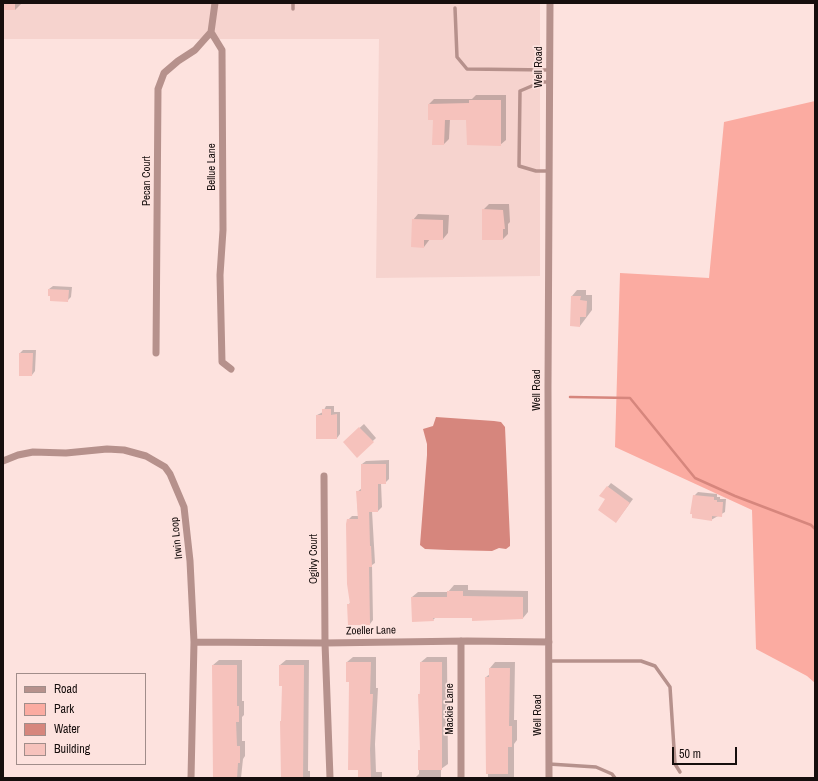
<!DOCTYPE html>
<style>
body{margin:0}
#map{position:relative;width:818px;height:781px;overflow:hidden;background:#fde2de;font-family:"Archivo Narrow",sans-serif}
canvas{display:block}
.frame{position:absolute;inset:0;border:4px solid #160e0d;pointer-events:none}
.legend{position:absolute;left:16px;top:673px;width:130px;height:92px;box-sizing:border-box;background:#fde2de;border:1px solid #a18d8a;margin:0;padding:5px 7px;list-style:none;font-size:12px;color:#160e0d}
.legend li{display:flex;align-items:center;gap:8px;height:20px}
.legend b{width:20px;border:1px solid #a18d8a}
.scale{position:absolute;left:672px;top:747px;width:65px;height:18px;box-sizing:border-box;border:2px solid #160e0d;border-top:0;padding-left:5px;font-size:12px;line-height:14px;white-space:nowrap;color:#160e0d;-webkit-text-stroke:3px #fde2de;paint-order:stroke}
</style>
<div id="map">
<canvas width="818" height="781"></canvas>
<div class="frame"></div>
<ul class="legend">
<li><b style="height:5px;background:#b6918c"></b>Road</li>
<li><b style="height:11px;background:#fbaba1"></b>Park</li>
<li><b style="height:11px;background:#d6867d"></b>Water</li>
<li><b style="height:11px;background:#f6c2bc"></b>Building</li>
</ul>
<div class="scale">50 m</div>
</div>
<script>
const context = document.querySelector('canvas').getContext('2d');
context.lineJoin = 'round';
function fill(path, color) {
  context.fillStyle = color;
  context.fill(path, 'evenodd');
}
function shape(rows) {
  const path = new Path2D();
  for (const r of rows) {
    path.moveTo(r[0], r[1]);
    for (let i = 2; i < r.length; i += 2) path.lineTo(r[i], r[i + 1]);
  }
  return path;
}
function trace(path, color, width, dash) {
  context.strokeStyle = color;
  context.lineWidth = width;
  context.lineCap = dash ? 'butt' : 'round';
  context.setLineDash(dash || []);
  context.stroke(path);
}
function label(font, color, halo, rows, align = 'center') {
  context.font = font + ' "Archivo Narrow",sans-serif';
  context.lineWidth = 3.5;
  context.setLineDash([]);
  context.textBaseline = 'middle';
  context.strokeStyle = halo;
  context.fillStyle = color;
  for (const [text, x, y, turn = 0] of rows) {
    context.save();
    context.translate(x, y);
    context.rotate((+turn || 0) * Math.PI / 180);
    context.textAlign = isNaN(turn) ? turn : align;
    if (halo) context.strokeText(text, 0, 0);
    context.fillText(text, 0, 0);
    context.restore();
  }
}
const built = shape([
 [3,3,540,3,540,276,376,278,379,39,3,39]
]);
const green = shape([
 [815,101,815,683,807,676,756,649,752,510,615,447,620,273,709,278,724,122]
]);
const water = shape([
 [436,417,494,421,501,422,505,427,510,540,510,546,506,549,499,548,492,551,448,550,425,549,420,545,427,455,427,444,423,429,433,426]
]);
const shadow = shape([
 [3,3,22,3,15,10,3,10],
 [476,95,506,95,506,140,500,145,467,119,450,119,449,139,444,144,429,104,434,99,472,99],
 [489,204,509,204,510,222,508,224,508,234,503,239,483,210],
 [418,214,449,215,448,233,443,239,430,239,424,247,413,220],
 [53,286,72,287,71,297,67,301,49,289],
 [577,290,586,290,586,295,592,295,592,310,580,326,571,325,572,296],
 [23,350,36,350,35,371,32,375,20,353],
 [326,406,334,406,334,412,340,412,340,434,337,438,317,415,323,412],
 [364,424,376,438,357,456,344,442],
 [389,460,389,479,385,483,381,483,382,507,378,511,372,511,375,563,372,565,373,620,370,624,348,605,351,602,348,520,352,516,358,516,357,492,362,488,362,464,366,461],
 [611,483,633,499,619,518,606,499,601,495],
 [698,492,717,494,717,497,720,497,720,499,726,499,725,512,711,520,694,496],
 [454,585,468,585,468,590,528,591,528,612,523,618,436,617,433,620,412,597,418,592,448,592],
 [353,657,376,657,376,688,378,688,375,744,376,772,382,772,382,778,359,778,347,662],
 [427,657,447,657,448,764,441,769,441,778,415,778,419,774,419,751,421,749,421,716,419,716,421,662],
 [219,660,242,660,242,701,244,701,244,715,242,717,242,741,245,741,245,756,243,759,241,778,213,778,215,762,213,762,213,665],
 [286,660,309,660,308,771,310,771,310,778,281,778,282,775,283,685,280,665],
 [495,662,515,662,514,720,517,720,517,740,514,744,514,778,488,778,486,677,490,674,490,668]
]);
const stream = shape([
 [570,397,630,398,695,478,735,496,811,525,815,529]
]);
const building = shape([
 [3,3,15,3,15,10,3,10],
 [469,100,501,100,501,146,467,145,466,120,445,120,444,145,432,145,433,120,428,120,428,104,469,103],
 [482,209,503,210,505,229,503,229,503,240,482,240],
 [412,219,443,220,443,240,424,240,424,248,411,247],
 [48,289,69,290,68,302,50,301,50,296,48,296],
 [571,296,581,296,580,300,587,301,586,317,580,317,580,327,570,326],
 [19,353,33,353,32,376,19,376],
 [322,409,331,409,331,415,337,414,337,439,316,439,316,415,322,415],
 [359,427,374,442,357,458,343,442],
 [361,464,386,464,386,484,378,484,378,512,369,512,370,546,371,546,372,567,369,567,370,625,348,625,347,604,350,604,347,584,346,524,347,519,358,519,356,491,361,491],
 [607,486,630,503,616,523,598,510,605,499,599,496],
 [693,495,714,497,714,500,717,500,717,502,723,502,722,517,712,516,712,521,692,518,692,514,690,514],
 [447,591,463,591,463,596,523,597,523,619,472,621,472,618,433,618,434,621,412,622,411,597,447,597],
 [346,662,371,662,370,694,373,694,370,750,371,778,358,778,358,770,348,770,349,682,346,682],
 [420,662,442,662,442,770,418,770,418,750,420,750,418,694,420,694],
 [212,665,237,665,237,706,239,706,239,722,236,722,237,746,240,746,240,763,238,763,237,778,213,778],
 [279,665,304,665,303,778,281,778,280,721,281,721,282,686,279,686],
 [489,668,510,668,509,726,512,726,512,747,508,747,508,774,486,774,485,677,489,677]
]);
const service = shape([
 [293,3,293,9],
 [455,8,457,57,467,69,550,70],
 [549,171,536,171,519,166,520,91,541,82,550,82],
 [549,661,641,661,655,666,670,687,675,764,680,772],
 [549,764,596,767,612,774,615,778]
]);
const minor = shape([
 [215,3,211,32,222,50,223,230,220,275,222,362,231,369],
 [156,353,158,89,164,73,178,61,195,50,211,32],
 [3,461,18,455,33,452,66,453,107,449,124,450,146,456,165,467,170,474,184,507,190,561,194,642,191,778],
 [324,476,325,643,330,778],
 [461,641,461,778],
 [194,642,325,643,467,641,549,642],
 [549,778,548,387,550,3]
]);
const streetNames = [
 ["Well Road",539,67,-90],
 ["Bellue Lane",212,167,-90],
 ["Pecan Court",147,181,-90],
 ["Well Road",537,390,-90],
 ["Irwin Loop",177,538,-96],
 ["Ogilvy Court",314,559,-90],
 ["Zoeller Lane",371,631,-1],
 ["Mackie Lane",450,709,-90],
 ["Well Road",538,715,-90]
];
fill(built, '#f6d3ce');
fill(green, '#fbaba1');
fill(water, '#d6867d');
fill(shadow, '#0003');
trace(stream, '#d6867d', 2.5);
fill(building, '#f6c2bc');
trace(service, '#b6918c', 3.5);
trace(minor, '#b6918c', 7);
label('11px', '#160e0d', '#fde2de', streetNames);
</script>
